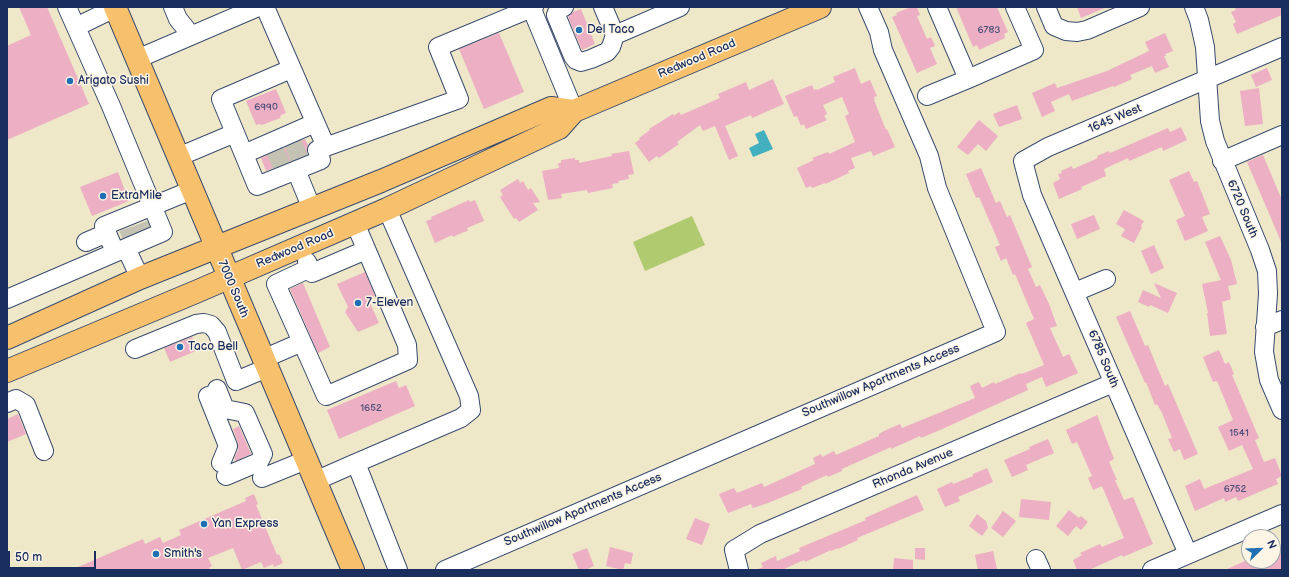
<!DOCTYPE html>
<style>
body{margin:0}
#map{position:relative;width:1289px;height:577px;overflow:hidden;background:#eee7c8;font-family:"Balsamiq Sans",sans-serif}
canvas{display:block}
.frame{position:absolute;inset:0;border:8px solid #1b2f5e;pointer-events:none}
.north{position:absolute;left:1241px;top:529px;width:40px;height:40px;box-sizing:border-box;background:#fcf5e5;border:1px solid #a2a6af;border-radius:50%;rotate:67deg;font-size:11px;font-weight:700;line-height:16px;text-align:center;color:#1b2f5e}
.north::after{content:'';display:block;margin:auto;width:14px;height:18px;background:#1f6fb2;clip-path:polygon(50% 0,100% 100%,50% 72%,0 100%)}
.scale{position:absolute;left:8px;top:551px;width:88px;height:18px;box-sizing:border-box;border:2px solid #1b2f5e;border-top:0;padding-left:5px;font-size:12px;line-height:14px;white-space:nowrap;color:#1b2f5e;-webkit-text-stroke:3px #fcf5e5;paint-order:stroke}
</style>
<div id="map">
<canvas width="1289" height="577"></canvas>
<div class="frame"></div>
<div class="north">N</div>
<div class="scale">50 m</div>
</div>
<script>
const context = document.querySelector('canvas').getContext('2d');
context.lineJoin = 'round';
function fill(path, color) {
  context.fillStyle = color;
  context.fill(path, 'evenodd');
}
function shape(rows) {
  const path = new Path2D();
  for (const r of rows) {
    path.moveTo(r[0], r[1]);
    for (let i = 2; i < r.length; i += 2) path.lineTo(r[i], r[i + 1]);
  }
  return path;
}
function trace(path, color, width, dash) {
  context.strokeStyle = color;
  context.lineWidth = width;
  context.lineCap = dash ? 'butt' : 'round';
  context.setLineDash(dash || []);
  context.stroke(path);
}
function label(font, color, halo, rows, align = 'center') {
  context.font = font + ' "Balsamiq Sans",sans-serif';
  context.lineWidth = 3;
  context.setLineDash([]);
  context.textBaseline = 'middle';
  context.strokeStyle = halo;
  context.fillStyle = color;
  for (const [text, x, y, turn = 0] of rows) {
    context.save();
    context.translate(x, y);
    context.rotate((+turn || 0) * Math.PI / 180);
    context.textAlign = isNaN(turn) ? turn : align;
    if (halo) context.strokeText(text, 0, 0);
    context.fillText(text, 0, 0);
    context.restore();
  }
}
const green = shape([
 [692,216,705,245,645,271,633,242]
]);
const water = shape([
 [764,130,773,149,753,157,749,148,759,143,755,134]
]);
const building = shape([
 [19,7,47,7,89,104,7,140,7,46,31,35],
 [911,7,917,7,920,15,917,16,927,39,931,37,935,46,930,48,937,64,917,73,892,17,897,15,896,13],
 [956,7,997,7,1008,32,1004,34,1005,38,979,50,977,45,973,47],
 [1077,7,1107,7,1081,18],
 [1234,7,1282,7,1282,15,1237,34,1233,24,1236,22,1231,12,1236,10],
 [581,9,595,44,582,50,568,17,573,12],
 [499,33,524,92,484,109,459,49],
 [1165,33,1173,51,1165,54,1166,56,1164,56,1169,67,1155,73,1152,66,1130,75,1132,79,1114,87,1113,86,1072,101,1069,94,1051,102,1055,111,1042,117,1032,93,1055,83,1057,88,1107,71,1149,51,1145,42],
 [855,68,861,84,870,80,877,96,874,97,875,100,874,100,886,130,887,129,895,147,873,156,871,151,851,158,855,168,848,171,849,173,825,184,825,183,812,188,811,186,806,188,797,168,814,160,812,158,828,152,829,154,855,142,845,116,849,114,842,97,823,105,827,114,824,116,827,120,806,129,804,124,801,126,797,116,794,117,785,96,812,85,814,90,816,89,817,90,835,82,833,77],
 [1267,68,1272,80,1256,87,1251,75],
 [773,79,784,104,752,118,751,115,725,126,738,156,729,160,715,126,703,131,700,125,677,142,679,144,659,158,657,156,649,162,635,143,640,139,639,138,650,130,649,129,673,114,674,116,679,112,681,115,720,98,718,94,746,82,749,90],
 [1259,88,1263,124,1245,126,1240,91],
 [276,89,286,113,281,115,280,118,262,125,259,124,256,125,246,101],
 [1017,105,1022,119,999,127,993,114],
 [979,120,998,136,986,151,978,144,968,155,957,147],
 [1181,127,1187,140,1163,151,1162,147,1129,161,1128,158,1104,169,1106,176,1081,187,1082,189,1059,199,1053,183,1060,179,1058,174,1062,173,1061,171,1072,166,1073,169,1098,158,1097,156,1109,151,1110,153,1168,128,1170,132],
 [305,139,308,145,307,149,307,154,266,171,261,158],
 [629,151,634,174,628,175,629,179,618,181,619,183,612,184,613,188,588,193,587,190,561,194,562,198,548,200,542,171,559,168,558,163,561,163,561,160,575,158,575,160,579,160,579,163,612,156,611,154],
 [1263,155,1282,200,1282,244,1247,162],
 [981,168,996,203,1000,201,1007,217,1010,215,1032,267,1028,269,1036,287,1040,285,1049,304,1057,326,1050,328,1063,357,1069,354,1078,373,1046,387,1042,377,1026,384,1028,390,940,430,921,438,920,436,891,449,891,447,842,469,842,471,828,477,827,475,801,487,802,489,768,503,753,508,751,504,728,513,719,494,734,488,737,493,762,483,764,487,815,464,813,458,821,454,822,457,834,451,836,455,879,436,879,434,884,431,900,424,902,428,975,398,970,386,979,382,982,388,994,382,995,384,1021,373,1021,374,1027,372,1044,365,1026,323,1034,319,1015,274,1013,275,1006,258,1001,261,995,247,1000,245,979,197,976,198,966,174],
 [1189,171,1194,182,1197,181,1210,214,1202,217,1208,231,1185,241,1176,220,1185,216,1169,180],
 [118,172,129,201,92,216,80,187],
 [518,179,520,183,523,181,528,190,531,188,540,202,533,203,538,210,519,222,516,218,514,219,505,205,500,197,503,195,500,190],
 [469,200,470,202,475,200,484,221,467,228,468,231,464,232,453,237,452,235,435,243,426,221,432,219,431,217],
 [1124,210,1144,221,1141,226,1142,227,1134,243,1121,236,1125,229,1116,224],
 [1094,215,1100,229,1077,239,1071,224],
 [1220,236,1231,260,1237,284,1228,286,1231,299,1222,302,1227,334,1210,336,1207,313,1208,313,1202,284,1221,280,1205,242],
 [1154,245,1164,268,1151,274,1141,251],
 [365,272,375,296,368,299,379,323,358,332,345,312,348,307,337,284],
 [303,283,330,347,318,353,290,289],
 [1154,283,1177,293,1168,313,1150,305,1149,307,1138,302,1143,290,1161,298],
 [1130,311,1145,346,1148,345,1165,386,1168,384,1198,454,1184,460,1180,449,1174,452,1168,439,1172,438,1162,413,1157,404,1155,405,1146,382,1145,383,1116,317],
 [192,337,198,350,170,362,164,348],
 [1219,350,1225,364,1229,362,1234,374,1232,375,1259,438,1255,440,1264,462,1275,458,1282,476,1276,479,1278,484,1238,501,1236,497,1225,502,1224,498,1195,511,1185,486,1200,479,1204,489,1253,469,1242,445,1229,451,1218,427,1233,420,1217,381,1213,382,1203,357],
 [396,381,399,388,406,385,415,406,339,439,327,410],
 [18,414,26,434,7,442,7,419],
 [1097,415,1114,459,1109,462,1117,480,1115,480,1124,500,1133,497,1153,544,1123,557,1122,555,1089,570,1077,570,1073,560,1082,555,1080,553,1100,544,1102,547,1124,538,1102,486,1093,490,1088,478,1092,476,1077,442,1072,444,1066,430],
 [239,426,251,454,236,461,234,458,238,450,238,443,233,429],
 [1048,439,1054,453,1026,465,1028,470,1012,477,1004,460,1030,449,1029,447],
 [987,468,993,482,958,497,960,501,945,507,937,489,952,482,953,484,973,476,973,474],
 [254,494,258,504,256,505,277,555,279,554,283,563,274,567,273,564,264,568,261,562,242,570,233,548,208,558,212,566,209,568,210,570,71,570,143,539,145,544,160,537,163,543,181,535,179,530,246,501,245,498],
 [917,495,924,510,857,538,858,540,838,549,838,548,831,551,831,550,805,562,804,560,782,570,756,570,763,567,761,563,776,556,777,561,800,551,799,548,866,520,865,518],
 [1021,499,1051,502,1049,520,1019,517],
 [1069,510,1079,518,1081,516,1088,522,1081,530,1076,526,1068,536,1056,526],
 [1003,511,1016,521,1003,537,991,528],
 [977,514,986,521,988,528,982,536,969,526],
 [695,518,710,524,702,545,686,539],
 [1273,535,1282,556,1282,570,1225,570,1245,561,1273,561],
 [610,547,633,553,631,564,625,563,623,570,606,566],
 [587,548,594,566,585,570,579,570,572,554],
 [915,548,925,548,925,560,915,559],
 [993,551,997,569,978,570,975,555],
 [894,558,913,560,913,570,893,570]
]);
const minorTunnel = shape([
 [293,143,301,163],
 [275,151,284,170],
 [142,223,146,233],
 [128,228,132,239]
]);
const minor = shape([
 [173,7,178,19,191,35],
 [265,7,326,147],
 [531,7,574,111],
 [564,7,558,10,556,15,573,56,576,60,581,62,591,59,607,52,611,47,615,35,603,7],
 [1046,7,1054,26,1066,31,1077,32,1087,30,1140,7],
 [1194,7,1199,20,1205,47,1210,121,1215,141,1260,250,1267,271,1268,294,1264,352,1269,380,1282,410],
 [76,27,115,8],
 [615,35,680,7],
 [137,59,258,7],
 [291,69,221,99,257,186,321,160,317,150,459,99,438,47,534,7],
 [968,79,1034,50,1015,7],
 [927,96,968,79,937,7],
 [244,154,315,123],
 [178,157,235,133],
 [1222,161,1282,135],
 [296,170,312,209],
 [387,209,469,396,471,410,461,418,356,463,398,570],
 [86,242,107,233],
 [126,248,140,278],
 [115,252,104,226,192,190],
 [307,262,312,273,366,250],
 [1075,292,1106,279],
 [7,299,163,232,111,106,67,7],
 [1265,327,1282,320],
 [302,342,276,284,310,268],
 [135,349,196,324,204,323,211,325,217,332,236,381,267,368],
 [263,359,302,342,326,396,408,360,407,345,355,223],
 [217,389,225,409,245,413,263,454,259,462,226,476],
 [208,396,228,446,221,463],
 [7,403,16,399,26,405,44,451],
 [262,478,306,460],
 [315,481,356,463],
 [1188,554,1032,195,1023,161,1048,147,1282,47],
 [1036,559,1041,570],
 [445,570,996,332,937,188,929,156,883,50,879,32,868,7],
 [739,570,734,550,760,534,1113,383],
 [1152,570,1282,514]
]);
const major = shape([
 [115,7,353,570],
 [7,338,140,278,381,181,551,108,574,111],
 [7,371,198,291,387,209,559,128,574,111,820,7]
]);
const markers = [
 [579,30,4,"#1f6fb2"],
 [70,81,4,"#1f6fb2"],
 [103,196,4,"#1f6fb2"],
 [358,303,4,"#1f6fb2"],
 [180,347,4,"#1f6fb2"],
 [204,524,4,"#1f6fb2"],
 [156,554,4,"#1f6fb2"]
];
const numberNames = [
 ["6783",989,30],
 ["6990",266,107],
 ["1652",371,408],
 ["1541",1239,433],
 ["6752",1235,489]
];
const poiNames = [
 ["Del Taco",587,30],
 ["Arigato Sushi",78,81],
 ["ExtraMile",111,196],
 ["7-Eleven",366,303],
 ["Taco Bell",188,347],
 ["Yan Express",212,524],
 ["Smith's",164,554]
];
const streetNames = [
 ["Redwood Road",697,59,-23],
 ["1645 West",1115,119,-23],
 ["6720 South",1242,209,67],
 ["Redwood Road",295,249,-23],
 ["7000 South",233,289,67],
 ["6785 South",1103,359,67],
 ["Southwillow Apartments Access",881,381,-23],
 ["Rhonda Avenue",913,469,-23],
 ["Southwillow Apartments Access",583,510,-23]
];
fill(green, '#b0ca6f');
fill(water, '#43b0c0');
fill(building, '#ecafc4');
trace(minorTunnel, '#c4c2b3', 18, [18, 9]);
trace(minor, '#3b4b6e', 20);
trace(major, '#3b4b6e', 24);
trace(minor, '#fff', 18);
trace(major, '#f7c06c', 22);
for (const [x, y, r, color] of markers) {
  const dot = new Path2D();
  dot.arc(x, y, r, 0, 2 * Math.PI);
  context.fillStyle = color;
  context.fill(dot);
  trace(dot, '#fcf5e5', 1.5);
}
label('10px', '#4f4f78', null, numberNames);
label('12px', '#1b2f5e', '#fcf5e5', poiNames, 'left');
label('12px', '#1b2f5e', '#fcf5e5', streetNames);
</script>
